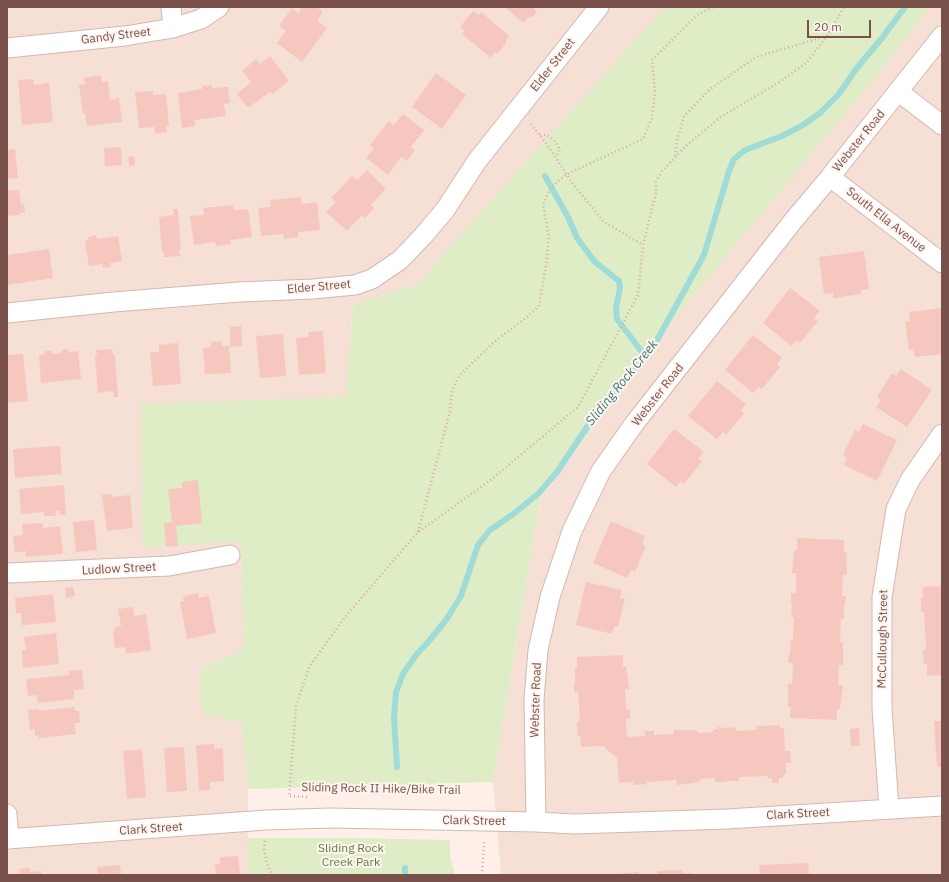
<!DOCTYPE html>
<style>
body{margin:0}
#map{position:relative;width:949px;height:882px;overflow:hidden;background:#fef0e8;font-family:"IBM Plex Sans",sans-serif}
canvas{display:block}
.frame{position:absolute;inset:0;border:8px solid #7a504a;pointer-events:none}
.scale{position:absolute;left:807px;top:20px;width:64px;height:18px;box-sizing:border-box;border:2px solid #7a504a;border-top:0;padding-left:5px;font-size:12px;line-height:14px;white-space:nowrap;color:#7a504a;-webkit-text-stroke:3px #fff5f0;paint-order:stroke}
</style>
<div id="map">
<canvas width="949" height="882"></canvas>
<div class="frame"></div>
<div class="scale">20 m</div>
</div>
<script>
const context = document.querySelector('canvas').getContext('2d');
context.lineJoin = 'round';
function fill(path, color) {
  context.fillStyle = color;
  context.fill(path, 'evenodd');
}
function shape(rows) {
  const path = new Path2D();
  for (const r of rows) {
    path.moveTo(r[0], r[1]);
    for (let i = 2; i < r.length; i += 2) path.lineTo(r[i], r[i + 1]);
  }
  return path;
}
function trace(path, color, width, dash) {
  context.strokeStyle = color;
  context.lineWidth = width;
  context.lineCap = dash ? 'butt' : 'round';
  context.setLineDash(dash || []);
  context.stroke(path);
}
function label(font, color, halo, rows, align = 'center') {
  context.font = font + ' "IBM Plex Sans",sans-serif';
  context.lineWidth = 4;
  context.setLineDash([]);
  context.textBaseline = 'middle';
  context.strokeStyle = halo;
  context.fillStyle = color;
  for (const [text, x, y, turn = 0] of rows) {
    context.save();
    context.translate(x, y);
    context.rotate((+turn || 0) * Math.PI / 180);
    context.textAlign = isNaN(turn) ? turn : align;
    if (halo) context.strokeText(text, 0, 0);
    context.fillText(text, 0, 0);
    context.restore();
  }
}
const residential = shape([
 [7,7,665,7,416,285,353,305,346,397,141,405,241,541,244,650,202,667,203,714,242,723,248,789,248,875,7,875],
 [930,7,942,7,942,875,501,875,493,782,541,498,690,299,869,85]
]);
const green = shape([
 [665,7,930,7,869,85,690,299,541,497,493,782,248,789,242,723,203,714,199,692,202,667,244,650,241,541,142,547,141,404,346,397,353,305,416,285],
 [247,838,351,838,450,840,450,856,455,875,248,875]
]);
const stream = shape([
 [545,176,568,217,577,238,595,262,619,281,620,288,616,308,617,319,645,356],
 [397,767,394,718,396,692,403,674,416,655,429,641,446,620,461,596,478,545,490,530,512,515,539,493,557,472,603,403,630,374,656,342,704,255,729,171,734,159,745,150,782,136,803,125,820,113,839,94,856,69,882,38,905,7],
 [405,875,405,868]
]);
const building = shape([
 [302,7,317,7,323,12,317,20,327,28,302,62,277,43,286,31,279,26,292,8,298,13],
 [505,7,536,7,534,9,537,12,531,18,530,16,523,23],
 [473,11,479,15,481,12,509,36,505,41,507,42,497,54,495,52,491,58,462,34,465,31,460,27],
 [270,56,289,81,272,94,270,92,248,108,237,94,251,82,242,71,256,59,260,64],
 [436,73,466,95,442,129,412,107],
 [101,75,102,82,108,81,110,100,119,98,122,122,87,126,85,113,83,114,79,85,85,84,84,78],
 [33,79,34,85,49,83,53,122,22,125,18,80],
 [212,85,212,88,228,87,230,103,224,104,226,116,195,120,195,126,182,128,178,93,202,89,202,86],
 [153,91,153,95,166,94,169,125,166,126,167,132,155,133,154,127,139,128,135,92],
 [403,114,424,130,411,147,415,150,407,161,401,157,388,175,366,158,374,148,370,145,389,121,394,125],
 [121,147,122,165,105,166,104,148],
 [15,149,18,178,7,179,7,150],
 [134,156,135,165,129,166,128,157],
 [367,170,386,189,371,205,374,208,365,218,362,215,347,231,326,212,336,202,331,198,352,176,357,180],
 [19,190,21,205,24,204,25,212,20,213,20,215,7,216,7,191],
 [301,197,302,204,317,202,320,230,298,232,298,237,284,239,283,234,261,236,258,208,271,207,270,200],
 [233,205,234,210,248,209,252,237,230,240,231,244,216,246,215,242,194,245,190,216,204,215,203,208],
 [173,209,178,209,181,250,179,250,180,256,164,257,164,252,162,252,159,217,173,215],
 [96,235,97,239,118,236,122,261,110,263,111,267,103,268,103,264,89,266,85,241,89,240,88,237],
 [49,249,53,278,7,285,7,255],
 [864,251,869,289,861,290,861,294,833,298,833,293,824,294,819,257],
 [790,288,820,311,814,318,818,321,800,343,797,340,791,346,763,323],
 [942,308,942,354,915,357,913,349,909,350,905,322,910,321,909,312],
 [241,326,242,346,230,347,230,327],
 [323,331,326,373,299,375,296,338,309,337,308,332],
 [283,334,286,376,260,378,256,336],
 [753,335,782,358,777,364,780,367,762,389,759,387,753,393,725,370],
 [222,341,222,346,229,346,231,373,205,374,203,348,211,347,211,342],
 [178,343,181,384,153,386,150,352,159,352,159,345],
 [68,349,69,352,78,351,81,379,41,383,39,355,45,354,45,351,52,351,52,354,62,353,62,350],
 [112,349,113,355,115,355,118,397,114,397,113,391,98,393,95,357,97,356,96,350],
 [23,354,28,401,7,403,7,355],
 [901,369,932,390,907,427,876,407,881,400,877,397,892,373,896,376],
 [717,381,746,404,741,410,744,413,726,435,723,432,717,439,688,416],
 [863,424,897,440,877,481,844,465,847,458,843,455,855,430,859,432],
 [674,429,704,452,698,458,702,461,684,484,681,481,676,487,647,464],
 [60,446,62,474,15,478,13,449],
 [198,480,202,523,176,526,178,546,166,547,164,523,172,522,168,489,182,488,182,482],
 [64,485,66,515,60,515,59,511,55,511,56,516,44,516,44,512,21,514,19,489],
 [111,494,112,497,130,495,133,528,107,531,102,495],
 [94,520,97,550,76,552,73,522],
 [611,521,645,536,642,544,646,546,635,572,631,570,627,578,593,563],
 [43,523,43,528,60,526,63,554,26,557,26,551,15,553,13,536,23,535,22,524],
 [797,538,844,540,844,552,847,552,846,566,847,566,847,575,843,575,842,596,846,596,845,605,844,605,844,619,841,619,840,642,843,642,843,665,839,665,838,685,843,686,840,709,837,709,837,720,790,718,791,707,788,707,788,683,792,684,793,663,788,663,789,654,790,654,791,640,793,640,794,617,791,617,792,603,791,603,791,593,796,594,796,573,792,573,794,550,797,550],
 [586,582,622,590,620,598,625,599,618,627,614,626,612,634,576,625],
 [942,586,942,675,927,676,927,664,924,664,923,650,926,650,924,612,921,612,921,598,923,598,923,587],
 [73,587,75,596,66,598,65,588],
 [198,593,199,598,209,596,216,633,187,639,180,602,184,601,183,596],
 [53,594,56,622,22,625,21,613,16,613,15,598],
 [133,607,134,616,146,614,151,650,126,654,125,647,115,648,113,631,115,630,115,627,121,626,118,609],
 [56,633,59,664,23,668,22,650,26,650,24,637],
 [623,655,623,666,626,666,629,689,625,689,626,710,630,709,630,719,626,719,627,737,645,736,644,731,654,731,654,735,674,734,674,730,697,730,698,733,713,732,713,729,717,729,717,727,727,728,736,727,736,731,757,730,756,726,780,725,780,728,784,728,785,751,790,751,791,763,786,763,786,774,783,775,783,778,779,778,779,783,772,783,772,778,769,779,768,776,739,777,739,781,726,781,726,782,715,782,715,778,700,779,700,782,677,785,676,780,647,782,647,784,633,785,633,782,619,783,617,758,603,746,581,747,580,736,578,736,577,722,580,721,578,692,574,692,574,683,575,683,575,668,577,668,577,657],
 [82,670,84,689,74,690,74,699,38,703,37,695,28,696,26,679,69,675,69,671],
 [74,707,75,711,79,711,80,723,75,723,76,734,39,738,39,735,35,736,35,729,30,730,28,710,39,709,39,711],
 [934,721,942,721,942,767,937,767],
 [859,728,860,746,851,746,850,729],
 [214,744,214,749,223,748,224,781,210,782,210,790,199,791,196,745],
 [184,747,187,791,167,792,164,748],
 [142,749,146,797,127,799,123,751],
 [238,856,240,875,216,875,215,864,220,864,220,857],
 [808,863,809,875,760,875,759,865],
 [120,865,121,875,98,875,97,867],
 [30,868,30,872,41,871,41,875,9,875,9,874,20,873,19,869],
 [682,870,682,873,693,873,693,875,657,875,657,871],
 [639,872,639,875,613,875,613,874]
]);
const path = shape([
 [531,124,548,146,573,184,604,222,643,245],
 [540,135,547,135,555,141,560,150,556,157],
 [675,156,677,140,684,116,709,90,756,57,827,36],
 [418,532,450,411,452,391,459,376,494,342,522,321,539,306,547,259,549,236,543,205,551,187,567,174,643,139,652,118,655,92,652,60,697,15,713,7],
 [307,797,289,796,296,706,309,667,345,617,418,532,492,479,578,407,638,295,643,245,656,193,656,181,662,171,688,144,722,116,778,83,806,63,827,36,844,7],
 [265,841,264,849,268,867,273,875],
 [482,875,484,842]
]);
const minor = shape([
 [171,7,173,28],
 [7,48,125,36,173,28,201,19,219,7],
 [899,92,942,125],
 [830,177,942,263],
 [7,313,114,302,239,292,313,289,355,285,372,279,400,260,423,236,445,210,477,161,599,7],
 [7,573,169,566,230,555],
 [889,809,882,708,882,597,896,509,910,480,942,434],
 [7,814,9,839],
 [536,822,534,700,538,650,550,597,572,531,601,471,634,424,793,221,830,177,942,36],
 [7,839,266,820,330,818,536,822,575,824,727,819,942,806]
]);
const streetNames = [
 ["Gandy Street",116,36,-7],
 ["Elder Street",553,65,-52],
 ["Webster Road",859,141,-51],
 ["South Ella Avenue",886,220,38],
 ["Elder Street",319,287,-5],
 ["Webster Road",658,395,-52],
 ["Ludlow Street",119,569,-3],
 ["McCullough Street",883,639,-89],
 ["Webster Road",536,700,-88],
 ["Sliding Rock II Hike/Bike Trail",381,789,1],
 ["Clark Street",798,814,-3],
 ["Clark Street",474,821,1],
 ["Clark Street",151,829,-4]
];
const parkNames = [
 ["Sliding Rock",351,849],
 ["Creek Park",351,863]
];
const waterNames = [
 ["Sliding Rock Creek",622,383,-51]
];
fill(residential, '#f6e0d6');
fill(green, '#deedc5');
trace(stream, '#a0dcd7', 6);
fill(building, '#f5c7be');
trace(minor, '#d3b7af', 21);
trace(path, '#daa9a0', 2.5, [1, 3]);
trace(minor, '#fff', 19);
label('12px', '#7a504a', '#fff5f0', streetNames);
label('12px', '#5e7a3e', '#fff5f0', parkNames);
label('italic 13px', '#397974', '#fff5f0', waterNames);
</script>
